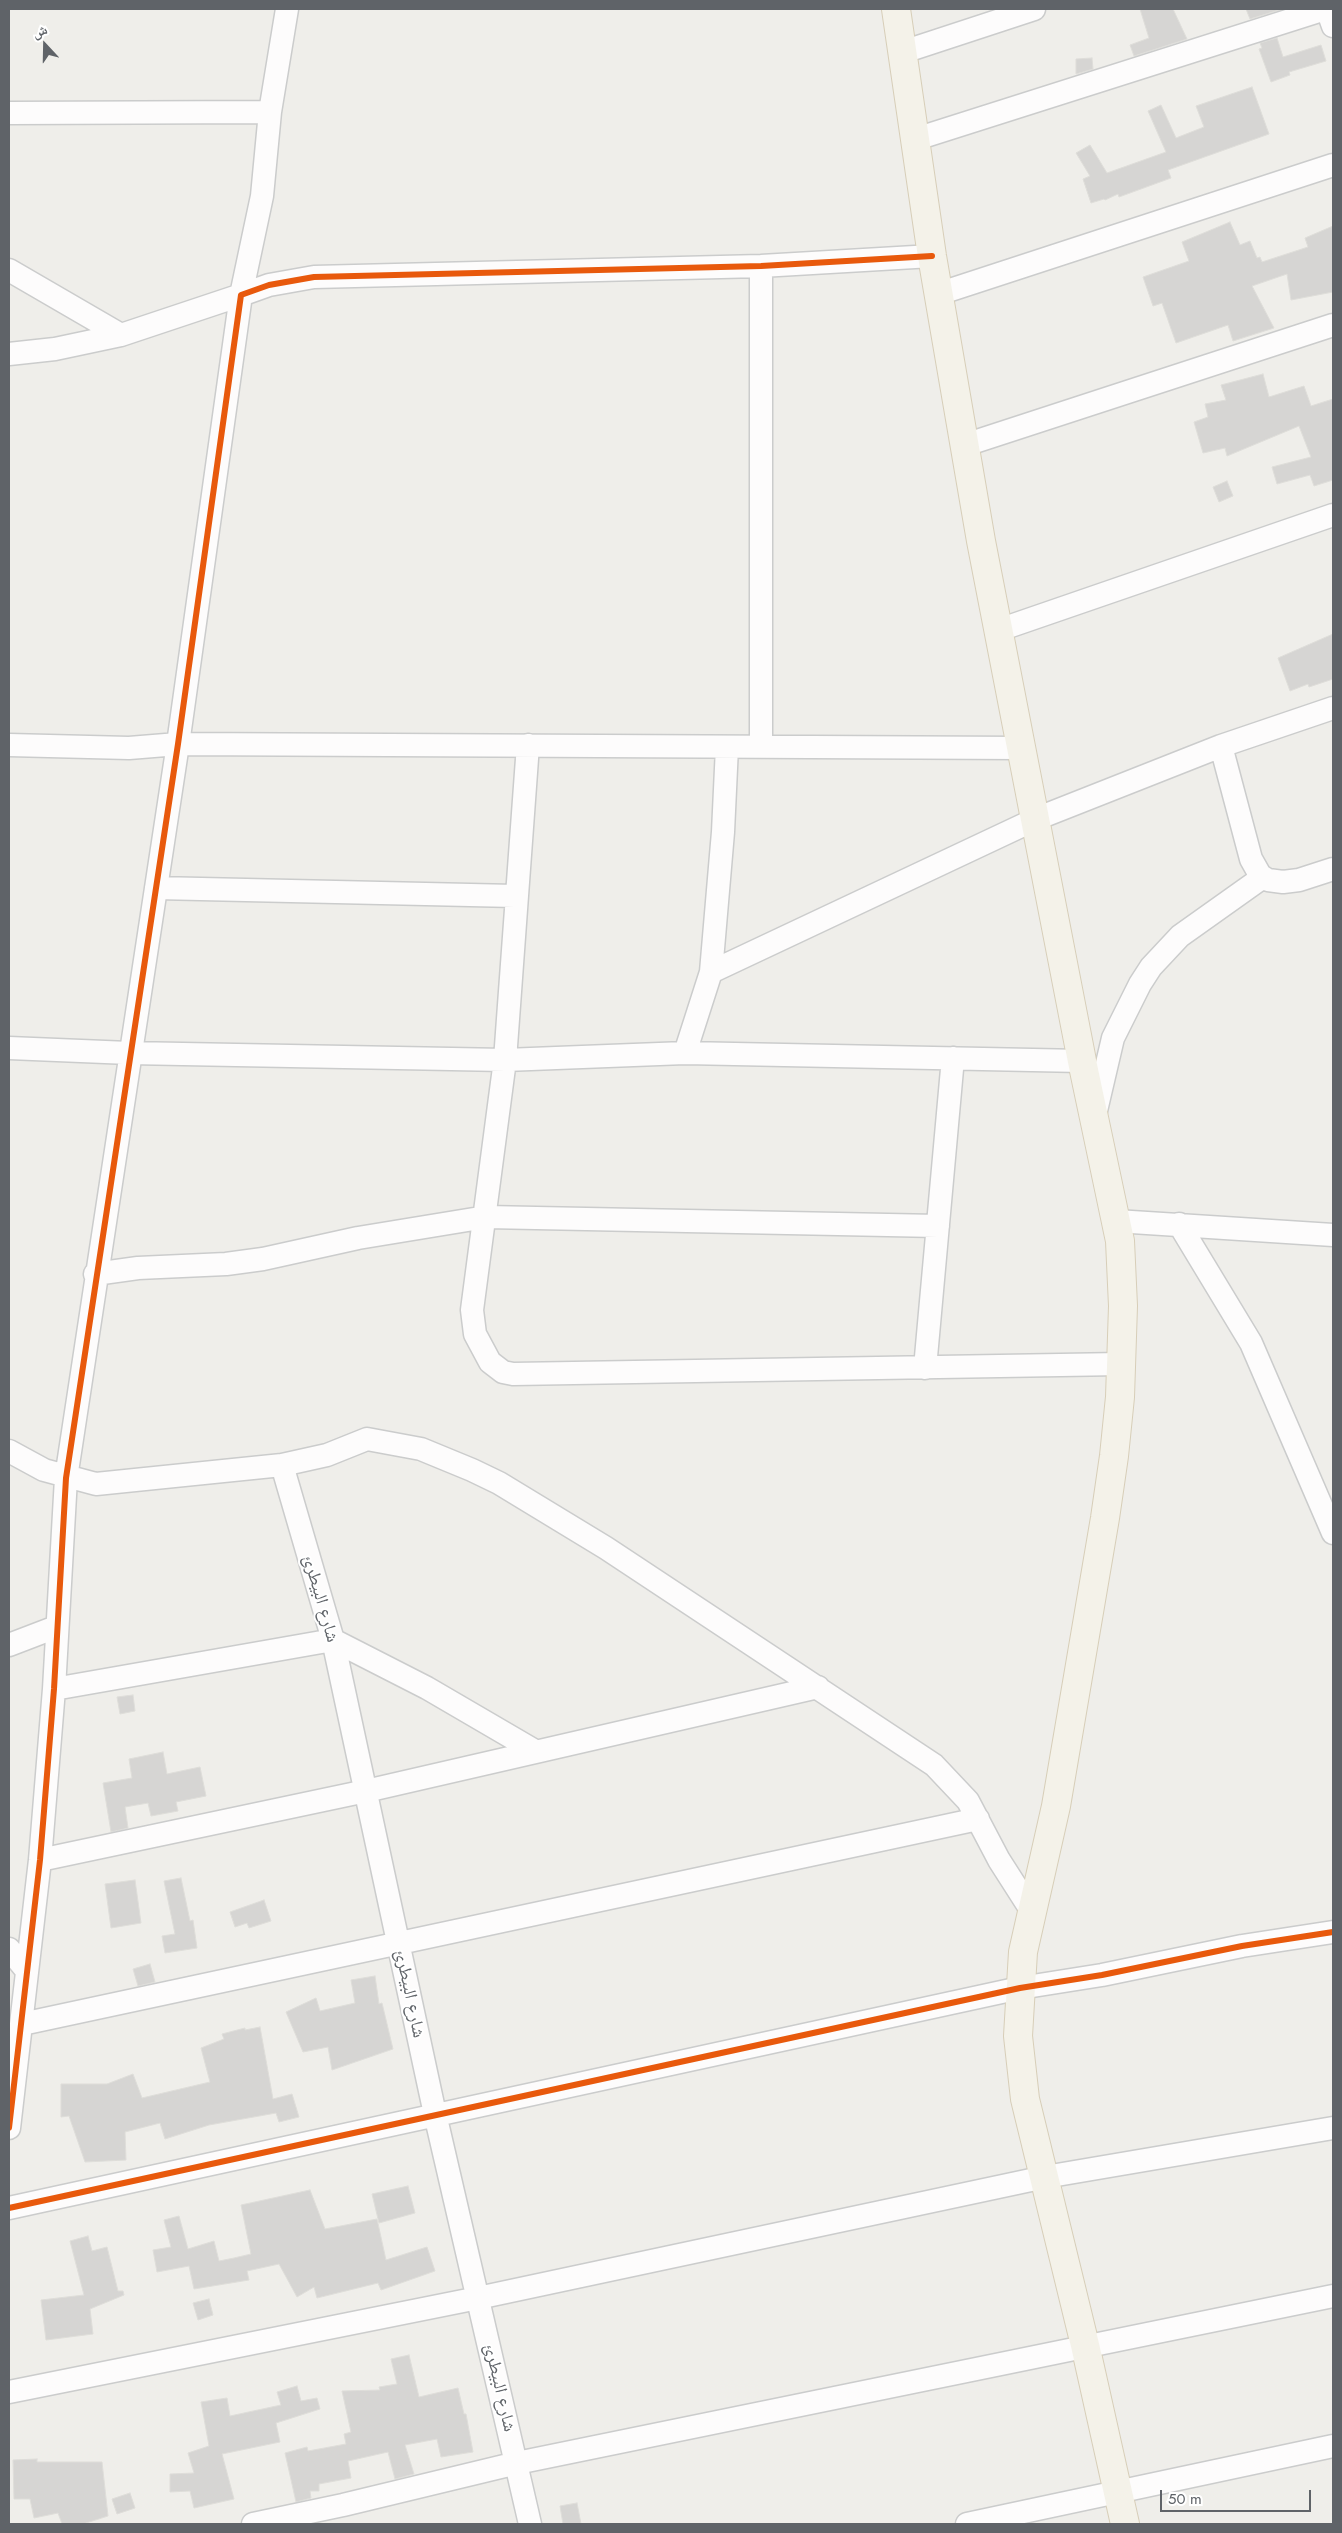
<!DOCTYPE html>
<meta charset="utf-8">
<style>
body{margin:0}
#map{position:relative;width:1342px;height:2533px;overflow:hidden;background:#efeeea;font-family:Jost,"Noto Naskh Arabic",sans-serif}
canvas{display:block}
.frame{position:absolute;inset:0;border:10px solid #5f6368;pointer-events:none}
.north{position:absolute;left:20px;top:20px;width:50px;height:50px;-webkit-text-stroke:4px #fff;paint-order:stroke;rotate:339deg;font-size:14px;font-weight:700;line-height:20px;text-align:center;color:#5f6368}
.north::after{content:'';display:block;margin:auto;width:18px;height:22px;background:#5f6368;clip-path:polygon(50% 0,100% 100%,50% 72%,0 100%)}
.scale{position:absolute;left:1160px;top:2490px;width:151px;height:22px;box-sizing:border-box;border:2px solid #5f6368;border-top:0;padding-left:6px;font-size:15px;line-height:18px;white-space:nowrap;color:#5f6368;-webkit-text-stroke:4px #fff;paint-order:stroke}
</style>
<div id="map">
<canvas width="1342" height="2533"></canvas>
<div class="frame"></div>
<div class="north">ش</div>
<div class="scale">50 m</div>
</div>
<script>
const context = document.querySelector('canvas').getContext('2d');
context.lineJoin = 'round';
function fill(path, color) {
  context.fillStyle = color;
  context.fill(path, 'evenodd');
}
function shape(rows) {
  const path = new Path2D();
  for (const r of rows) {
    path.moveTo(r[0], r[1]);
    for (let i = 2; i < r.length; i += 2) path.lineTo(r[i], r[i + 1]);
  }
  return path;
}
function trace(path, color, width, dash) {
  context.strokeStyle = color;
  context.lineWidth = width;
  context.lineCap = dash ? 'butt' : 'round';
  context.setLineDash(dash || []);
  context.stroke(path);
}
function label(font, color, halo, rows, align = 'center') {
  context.font = font + ' Jost,"Noto Naskh Arabic",sans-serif';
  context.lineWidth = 4;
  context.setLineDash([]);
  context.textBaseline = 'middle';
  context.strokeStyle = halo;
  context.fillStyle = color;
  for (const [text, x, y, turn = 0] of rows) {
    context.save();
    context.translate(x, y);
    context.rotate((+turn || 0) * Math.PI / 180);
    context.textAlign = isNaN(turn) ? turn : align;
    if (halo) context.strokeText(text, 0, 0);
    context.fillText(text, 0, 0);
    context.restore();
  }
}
const building = shape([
 [1140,9,1173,9,1187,39,1134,56,1130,45,1149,38,1140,9],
 [1246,9,1282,9,1250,19,1246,9],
 [1277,38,1283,57,1321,45,1326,61,1289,72,1290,75,1271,82,1259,49,1262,48,1260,43,1277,38],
 [1092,58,1093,69,1076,74,1076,59,1092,58],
 [1252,87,1269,134,1168,170,1171,178,1119,197,1118,194,1105,200,1104,199,1091,203,1083,179,1090,176,1076,153,1090,145,1107,173,1166,152,1148,111,1161,105,1176,138,1204,127,1196,106,1252,87],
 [1230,222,1240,245,1250,241,1257,258,1260,257,1262,262,1308,247,1305,238,1333,226,1333,292,1291,300,1287,274,1252,286,1274,328,1233,341,1228,325,1176,343,1162,303,1153,306,1143,277,1189,261,1182,242,1230,222],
 [1263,374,1269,397,1304,386,1311,406,1333,399,1333,480,1314,486,1310,475,1277,484,1272,467,1311,457,1299,426,1227,456,1225,448,1203,453,1194,422,1208,417,1205,404,1226,400,1221,385,1263,374],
 [1227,481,1233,496,1219,502,1213,487,1227,481],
 [1333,634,1333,679,1309,687,1308,684,1290,691,1278,658,1333,634],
 [133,1695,135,1711,120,1714,117,1697,133,1695],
 [163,1752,167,1774,200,1767,206,1796,176,1802,178,1811,151,1816,148,1803,125,1807,128,1828,111,1832,103,1783,132,1778,129,1759,163,1752],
 [181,1878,190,1921,193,1920,197,1948,165,1953,162,1936,175,1934,164,1881,181,1878],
 [135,1880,141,1923,111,1928,105,1884,135,1880],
 [264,1900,271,1921,249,1928,247,1923,235,1927,230,1912,264,1900],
 [150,1964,155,1982,138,1986,133,1969,150,1964],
 [375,1976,379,2004,382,2003,393,2049,332,2070,328,2047,303,2052,286,2012,316,1998,320,2011,355,2003,351,1980,375,1976],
 [260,2027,273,2099,292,2094,299,2117,279,2122,276,2113,209,2125,165,2139,160,2123,125,2132,126,2160,85,2162,69,2116,61,2117,61,2084,107,2084,133,2074,142,2098,210,2082,201,2048,224,2039,222,2034,245,2028,245,2030,260,2027],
 [408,2186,415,2213,379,2223,372,2194,408,2186],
 [310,2190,325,2229,377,2219,386,2260,427,2247,435,2271,381,2290,378,2283,317,2298,314,2287,297,2297,279,2264,247,2271,249,2280,194,2289,189,2266,157,2272,153,2250,171,2247,164,2220,179,2216,188,2249,214,2241,219,2261,234,2258,251,2254,241,2205,310,2190],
 [88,2236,92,2251,107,2247,118,2291,123,2291,124,2295,90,2309,93,2334,46,2340,41,2300,84,2295,70,2241,88,2236],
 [209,2299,213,2315,198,2320,193,2303,209,2299],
 [409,2355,419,2397,458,2388,464,2414,466,2414,473,2452,441,2457,437,2439,405,2445,414,2474,395,2479,388,2452,348,2461,351,2478,319,2484,319,2491,310,2491,311,2498,296,2502,285,2453,307,2447,308,2451,346,2444,344,2434,351,2432,342,2391,380,2390,379,2387,397,2384,391,2359,409,2355],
 [297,2386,301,2401,317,2398,320,2409,276,2423,280,2442,222,2454,234,2499,194,2508,190,2491,170,2492,170,2474,194,2473,188,2453,209,2446,201,2402,227,2398,230,2416,281,2405,277,2392,297,2386],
 [37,2459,37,2462,102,2462,108,2516,83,2524,62,2524,58,2513,34,2518,30,2499,14,2499,13,2460,37,2459],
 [130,2493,135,2508,117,2514,112,2499,130,2493],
 [577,2503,581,2524,563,2524,560,2506,577,2503]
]);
const minor = shape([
 [1327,9,1333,26],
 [903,52,1034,9],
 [9,113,270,112],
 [916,139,1325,9],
 [761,266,761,747],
 [9,270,121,335,241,295,262,196,270,112,287,9],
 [938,294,1333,165],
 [9,354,55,349,121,335],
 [965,445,1333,325],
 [999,630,1333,515],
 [9,745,129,748,178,744,1022,748],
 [528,745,505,1060,472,1310,475,1334,490,1362,503,1372,513,1374,1121,1364],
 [1221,746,1251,859,1260,875,1268,880,1283,882,1299,880,1333,869],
 [156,888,515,896],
 [711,972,1036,819,1221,746,1333,708],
 [9,1048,129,1053,505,1060,685,1053,1082,1061],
 [685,1053,711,972,723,832,727,747],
 [1095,1115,1113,1038,1140,984,1151,967,1180,936,1263,877],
 [1116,1221,1333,1235],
 [1179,1224,1251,1343,1333,1533],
 [95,1274,138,1268,226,1264,263,1259,358,1238,486,1217,938,1226],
 [925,1368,953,1058],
 [9,1451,44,1470,96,1484,282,1465,327,1455,367,1439,421,1449,472,1470,499,1483,606,1548,934,1765,968,1801,999,1860,1031,1910],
 [282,1465,333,1640,435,2114,530,2524],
 [9,1645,56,1627],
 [54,1689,333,1640,427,1688,535,1751],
 [40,1860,366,1791,818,1687],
 [9,1949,27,1971],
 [22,2024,978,1819],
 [9,2128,40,1860,54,1689,66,1478,178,744,241,295,269,285,314,277,761,266,932,256],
 [9,2208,1020,1988,1102,1975,1242,1946,1333,1932],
 [9,2392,478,2298,1045,2177,1333,2128],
 [253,2524,343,2505,517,2463,1333,2296],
 [967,2524,1333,2446]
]);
const major = shape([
 [896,9,932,256,981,541,1082,1061,1120,1241,1123,1306,1120,1397,1114,1456,1105,1518,1056,1806,1023,1952,1018,2036,1025,2099,1085,2345,1125,2524]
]);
const cycleway = shape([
 [9,2128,40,1860,54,1689,66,1478,178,744,241,295,269,285,314,277,761,266,932,256],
 [9,2208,1020,1988,1102,1975,1242,1946,1333,1932]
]);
const streetNames = [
 ["شارع البيطرئ",320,1599,74],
 ["شارع البيطرئ",409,1994,78],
 ["شارع البيطرئ",499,2388,77]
];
fill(building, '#d6d5d3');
trace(building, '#deddd9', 1);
trace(minor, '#cbcccc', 25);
trace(major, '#d7ceb8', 30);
trace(minor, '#fdfcfc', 22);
trace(major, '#f4f2e9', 28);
trace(cycleway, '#e8590c', 6);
label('18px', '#5f6368', '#fff', streetNames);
</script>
